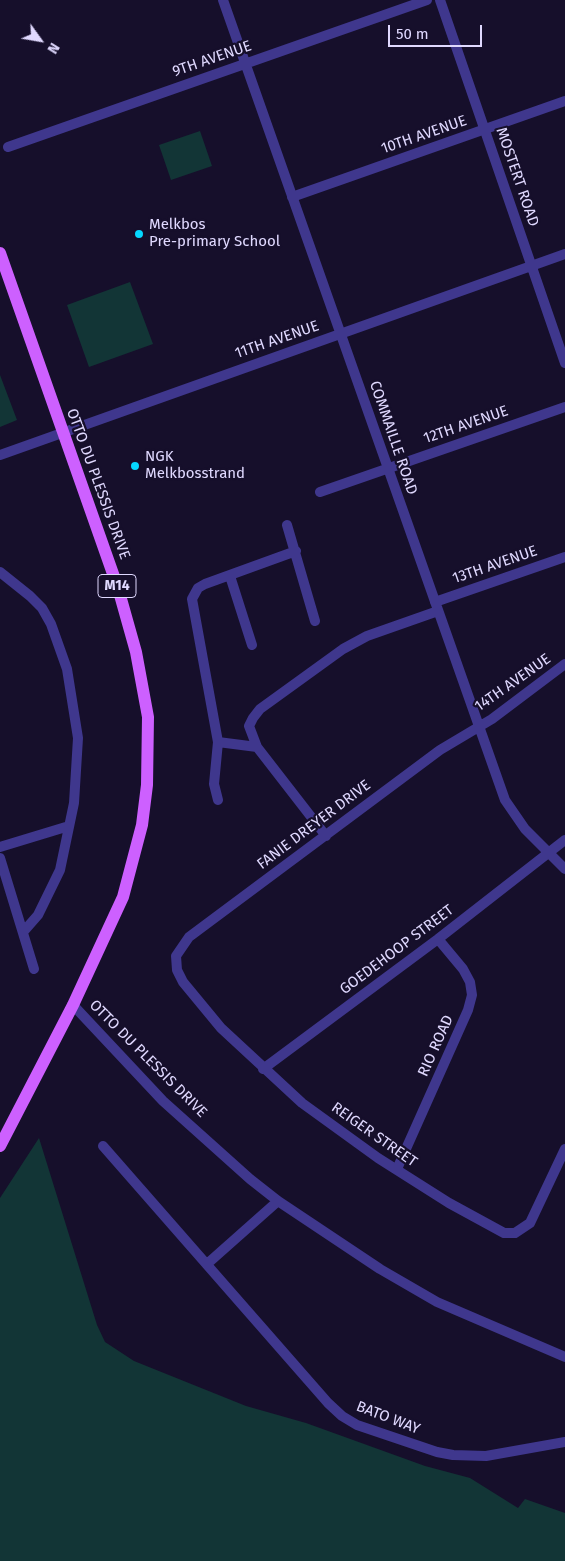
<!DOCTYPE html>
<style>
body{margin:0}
#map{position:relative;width:565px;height:1561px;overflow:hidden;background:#160f2b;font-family:"Fira Sans",sans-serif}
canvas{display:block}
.north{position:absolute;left:15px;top:15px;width:50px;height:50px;-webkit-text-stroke:4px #160f2b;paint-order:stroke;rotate:122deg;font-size:14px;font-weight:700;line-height:20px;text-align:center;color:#e0d9ff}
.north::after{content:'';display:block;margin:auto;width:18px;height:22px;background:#e0d9ff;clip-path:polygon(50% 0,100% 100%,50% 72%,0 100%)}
.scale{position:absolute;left:388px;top:25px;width:94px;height:22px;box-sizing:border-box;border:2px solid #e0d9ff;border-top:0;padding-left:6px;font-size:15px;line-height:18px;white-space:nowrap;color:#e0d9ff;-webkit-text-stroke:4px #160f2b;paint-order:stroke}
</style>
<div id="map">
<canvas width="565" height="1561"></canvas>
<div class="north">N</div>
<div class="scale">50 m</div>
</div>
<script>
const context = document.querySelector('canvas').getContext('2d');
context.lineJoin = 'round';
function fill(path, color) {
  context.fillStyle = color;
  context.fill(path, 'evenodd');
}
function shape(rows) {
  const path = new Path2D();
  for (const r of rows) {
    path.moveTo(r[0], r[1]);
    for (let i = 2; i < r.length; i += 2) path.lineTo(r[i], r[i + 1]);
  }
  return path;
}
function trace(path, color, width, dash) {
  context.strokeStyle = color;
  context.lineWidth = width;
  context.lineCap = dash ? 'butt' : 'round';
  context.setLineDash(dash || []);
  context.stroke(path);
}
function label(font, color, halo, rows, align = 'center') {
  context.font = font + ' "Fira Sans",sans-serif';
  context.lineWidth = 4.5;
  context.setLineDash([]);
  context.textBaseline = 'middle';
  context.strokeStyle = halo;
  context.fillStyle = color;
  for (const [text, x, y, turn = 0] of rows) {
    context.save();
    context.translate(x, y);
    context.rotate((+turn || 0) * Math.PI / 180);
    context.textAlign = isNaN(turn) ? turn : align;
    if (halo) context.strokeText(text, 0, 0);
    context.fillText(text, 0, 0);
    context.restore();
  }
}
const green = shape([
 [200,131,212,166,171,180,159,145],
 [130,282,153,344,89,367,67,305],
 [0,375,17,420,0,427],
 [39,1138,97,1325,105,1342,134,1361,246,1406,306,1423,425,1466,470,1478,518,1508,525,1499,565,1513,565,1561,0,1561,0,1198]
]);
const street = shape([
 [223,0,505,800,525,829,565,869],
 [440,0,565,363],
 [8,147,427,0],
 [292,197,565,101],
 [0,455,565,254],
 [320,492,565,407],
 [287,525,315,621],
 [0,572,30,596,42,608,51,624,67,669,78,738,74,803,60,870,38,915,24,931],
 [230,576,252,645],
 [435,602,565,557],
 [565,664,492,719,440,750,189,937,176,956,177,970,183,982,221,1028,302,1103,378,1158,449,1203,504,1233,515,1233,530,1223,565,1149],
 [218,742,257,747],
 [218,800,214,784,218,742,192,599,198,588,205,584,296,551],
 [326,836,257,747,249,726,253,718,260,709,343,649,367,636,438,611],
 [0,847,69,826],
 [0,858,34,969],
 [73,1005,163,1101,250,1179,278,1201,380,1269,437,1302,565,1357],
 [263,1069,438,939,565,840],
 [103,1146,328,1403,342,1416,357,1425,437,1452,453,1455,486,1456,565,1442],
 [397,1169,468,1010,472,995,470,982,463,969,438,939],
 [207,1264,278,1201]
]);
const primary = shape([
 [0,253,118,588,136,652,148,717,147,785,142,825,123,897,73,1005,0,1146]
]);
const markers = [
 [139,234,5,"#05d8ff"],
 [135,466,5,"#05d8ff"]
];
const shields = [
 [117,586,38]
];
const shieldNames = [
 ["M14",117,586]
];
const streetNames = [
 ["9TH AVENUE",212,59,-19],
 ["10TH AVENUE",424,135,-19],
 ["MOSTERT ROAD",517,177,71],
 ["11TH AVENUE",277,340,-19],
 ["12TH AVENUE",466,425,-19],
 ["COMMAILLE ROAD",393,438,71],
 ["OTTO DU PLESSIS DRIVE",98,484,70],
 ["13TH AVENUE",495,565,-19],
 ["14TH AVENUE",513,683,-35],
 ["FANIE DREYER DRIVE",314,825,-37],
 ["GOEDEHOOP STREET",397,950,-37],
 ["RIO ROAD",436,1046,-66],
 ["OTTO DU PLESSIS DRIVE",148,1059,45],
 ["REIGER STREET",374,1135,35],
 ["BATO WAY",388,1418,21]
];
const poiNames = [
 ["Melkbos",149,225],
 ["Pre-primary School",149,242],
 ["NGK",145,457],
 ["Melkbosstrand",145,474]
];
fill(green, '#123536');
trace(street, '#3f378d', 10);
trace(primary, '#cd60ff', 12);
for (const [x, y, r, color] of markers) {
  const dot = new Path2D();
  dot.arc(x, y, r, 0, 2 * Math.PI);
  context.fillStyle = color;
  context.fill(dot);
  trace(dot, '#160f2b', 2);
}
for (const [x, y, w] of shields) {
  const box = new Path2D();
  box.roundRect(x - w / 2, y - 11.5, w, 23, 4);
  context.fillStyle = '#160f2b';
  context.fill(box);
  trace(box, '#e0d9ff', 1);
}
label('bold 14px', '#e0d9ff', null, shieldNames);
label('15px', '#e0d9ff', '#160f2b', streetNames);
label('15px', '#e0d9ff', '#160f2b', poiNames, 'left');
</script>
